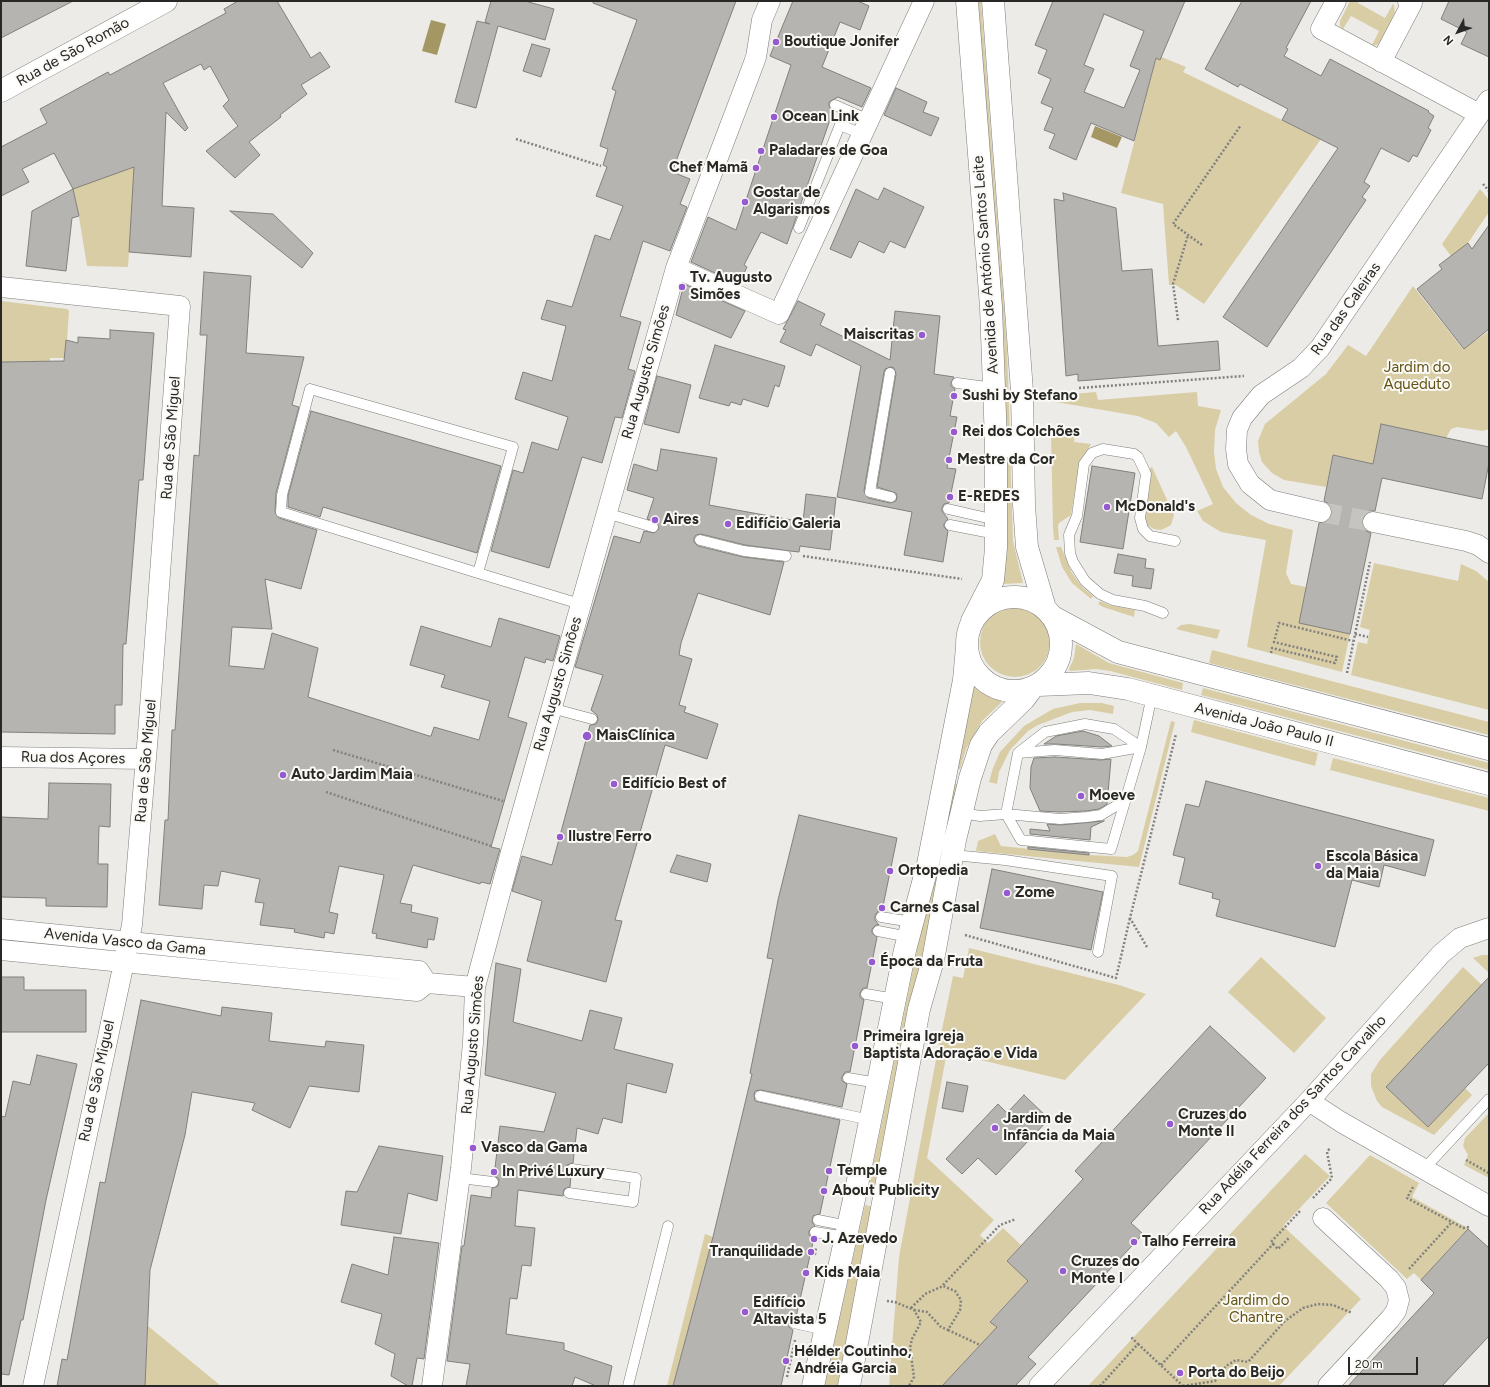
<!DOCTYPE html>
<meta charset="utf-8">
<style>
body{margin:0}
#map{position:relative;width:1490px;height:1387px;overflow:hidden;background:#ecebe7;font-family:Figtree,sans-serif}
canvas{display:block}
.frame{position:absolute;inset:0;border:2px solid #282826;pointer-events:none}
.north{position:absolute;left:1438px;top:12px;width:40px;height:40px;-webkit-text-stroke:3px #faf9f5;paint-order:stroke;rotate:229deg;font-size:11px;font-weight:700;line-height:16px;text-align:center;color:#282826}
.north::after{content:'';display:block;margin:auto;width:14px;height:18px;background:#282826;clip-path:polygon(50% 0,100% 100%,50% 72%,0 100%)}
.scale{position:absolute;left:1348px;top:1357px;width:70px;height:18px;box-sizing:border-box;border:2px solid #282826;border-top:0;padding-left:5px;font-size:12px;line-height:14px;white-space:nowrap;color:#282826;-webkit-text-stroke:3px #faf9f5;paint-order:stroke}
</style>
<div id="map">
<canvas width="1490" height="1387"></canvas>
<div class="frame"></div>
<div class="north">N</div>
<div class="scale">20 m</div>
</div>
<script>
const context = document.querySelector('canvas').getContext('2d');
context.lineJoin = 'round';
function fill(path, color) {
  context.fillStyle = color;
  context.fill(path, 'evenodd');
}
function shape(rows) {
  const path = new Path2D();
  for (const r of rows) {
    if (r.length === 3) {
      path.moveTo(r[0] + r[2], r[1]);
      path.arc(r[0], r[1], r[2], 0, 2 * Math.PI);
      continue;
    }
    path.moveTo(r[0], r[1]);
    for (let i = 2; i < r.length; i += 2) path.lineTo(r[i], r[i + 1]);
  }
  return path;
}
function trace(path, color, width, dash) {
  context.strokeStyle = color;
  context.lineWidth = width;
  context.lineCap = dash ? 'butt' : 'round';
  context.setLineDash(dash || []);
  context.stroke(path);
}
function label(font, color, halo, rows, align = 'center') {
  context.font = font + ' Figtree,sans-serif';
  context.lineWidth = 4;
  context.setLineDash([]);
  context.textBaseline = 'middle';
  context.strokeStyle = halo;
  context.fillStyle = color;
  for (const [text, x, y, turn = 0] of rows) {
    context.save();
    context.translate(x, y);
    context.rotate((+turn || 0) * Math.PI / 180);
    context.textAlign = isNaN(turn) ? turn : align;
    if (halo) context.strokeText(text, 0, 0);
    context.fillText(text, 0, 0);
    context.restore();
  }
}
const green = shape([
 [974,1,981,1,1007,348,1010,435,1003,435],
 [1350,1,1358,1,1358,3,1385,18,1393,4,1394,5,1395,13,1381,41,1377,45,1372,45,1379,31,1351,16,1343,29,1340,26,1340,21],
 [1157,55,1186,67,1183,72,1321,139,1204,304,1176,285,1169,285,1163,204,1121,193],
 [135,165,128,267,87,266,79,217,73,189],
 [1480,189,1489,200,1489,212,1468,243,1451,256,1442,244],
 [1413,286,1463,349,1489,331,1489,429,1483,431,1457,427,1451,429,1446,438,1381,424,1373,464,1333,455,1326,487,1284,480,1272,473,1262,462,1259,452,1258,441,1265,424,1326,374,1348,345,1366,356],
 [1,301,67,309,69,311,67,340,65,358,50,358,50,361,1,362],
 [1096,392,1098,400,1197,392,1198,406,1221,410,1215,430,1214,452,1216,469,1223,487,1236,503,1251,515,1269,524,1293,530,1286,573,1291,584,1306,587,1299,623,1350,634,1342,672,1247,647,1266,540,1221,532,1203,521,1197,511,1213,504,1186,447,1176,431,1169,437,1156,423,1138,416,1050,401,1050,396],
 [1051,433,1075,436,1074,442,1091,444,1079,465,1071,515,1059,523,1058,526,1059,540,1054,540,1053,528],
 [1003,450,1010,450,1013,541,1023,583,1002,584],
 [1152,467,1174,515,1171,525,1161,530,1154,529,1147,525,1144,514,1150,468],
 [1056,547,1061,547,1072,573,1082,587,1093,596,1091,599,1072,583,1062,567],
 [1374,563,1458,581,1461,564,1476,571,1489,582,1489,710,1351,675,1358,642,1367,644,1370,630,1360,627],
 [1100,601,1109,605,1135,610,1134,617,1103,607,1098,604],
 [1015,642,35],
 [1190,624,1220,630,1217,639,1176,629,1181,625],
 [1076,644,1109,663,1183,683,1182,690,1110,671,1096,669,1070,671,1069,669,1074,658],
 [1212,650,1489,722,1489,735,1209,663],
 [971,684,986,695,1003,701,983,720,976,731,966,749,960,769,954,768],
 [1203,688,1489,763,1489,770,1201,695],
 [1080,703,1102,703,1114,706,1113,714,1090,710,1072,712,1038,725,1028,731,1010,750,999,772,997,784,989,782,993,768,1000,752,1024,726,1053,709],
 [1194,720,1318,753,1315,766,1191,732],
 [1171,721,1175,722,1139,867,976,851,978,841,995,834,1001,846,1089,855,1127,857,1133,855,1138,851],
 [1333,758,1489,798,1489,811,1330,770],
 [951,783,957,784,876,1192,868,1190],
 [969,948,1119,985,1146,994,1065,1080,947,1052,927,1158,994,1220,980,1235,988,1243,1003,1228,1021,1245,1007,1261,1028,1281,990,1321,997,1327,942,1386,889,1386,899,1257,938,1049,953,976,963,978],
 [1482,955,1489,955,1489,973,1473,958],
 [1261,957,1326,1018,1294,1053,1228,992],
 [1463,967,1482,985,1386,1087,1428,1127,1465,1088,1472,1095,1434,1135,1382,1107,1377,1101,1371,1086,1371,1074,1380,1060],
 [1489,1113,1489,1178,1464,1165,1468,1155,1463,1146,1465,1138],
 [1305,1154,1330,1176,1283,1226,1361,1299,1279,1386,1088,1386],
 [1370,1155,1419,1183,1412,1197,1466,1227,1470,1226,1421,1280,1414,1273,1407,1279,1326,1203],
 [865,1205,873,1207,842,1386,824,1386],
 [705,1234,713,1237,673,1386,667,1386],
 [148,1326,221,1386,145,1386]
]);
const water = shape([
 [431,20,446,24,437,55,422,51],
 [1095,126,1122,137,1117,148,1091,137]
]);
const building = shape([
 [1,1,73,1,1,38,1,1],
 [238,1,277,1,311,58,320,52,330,67,301,85,307,94,280,115,281,117,249,142,260,155,235,178,206,151,238,126,223,106,229,100,210,66,204,70,201,64,163,83,188,128,185,131,166,112,162,206,194,208,191,257,129,252,134,167,73,189,54,153,22,169,29,182,1,196,1,147,47,123,40,109,108,72,110,75,226,13,224,9,238,1],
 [491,1,525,1,554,9,545,40,498,26,476,108,455,102,477,21,490,24,485,22,491,1],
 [593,1,736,1,672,172,690,179,680,204,687,207,670,251,643,241,620,316,641,322,628,369,635,371,622,418,615,417,602,463,582,457,549,568,491,551,513,470,523,473,532,442,558,450,568,417,515,399,523,372,552,381,566,326,541,319,547,300,572,307,595,235,610,240,623,206,596,196,607,167,603,165,608,149,600,146,616,91,612,89,637,20,593,3,593,1],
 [793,1,858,1,869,6,860,30,840,22,822,67,871,88,862,107,838,97,829,102,829,106,833,111,787,244,761,232,744,265,747,267,739,284,691,262,708,217,736,230,791,65,770,56,793,1],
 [1053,1,1185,1,1160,60,1156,58,1134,141,1091,123,1076,160,1049,148,1055,134,1044,130,1053,108,1041,103,1051,79,1038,73,1047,50,1035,45,1053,1],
 [1104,14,1144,31,1130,66,1140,70,1124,108,1084,92,1094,69,1084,65,1104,14],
 [1242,1,1311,1,1286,48,1288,49,1284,56,1321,76,1330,59,1429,111,1428,112,1434,116,1428,128,1431,130,1417,157,1413,155,1409,162,1381,148,1364,182,1370,186,1362,197,1366,200,1267,347,1223,317,1338,148,1282,120,1288,109,1240,84,1238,87,1205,69,1242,1],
 [1449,1,1489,1,1489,57,1461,44,1467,32,1441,19,1449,1],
 [532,44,550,49,541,77,523,71,532,44],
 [896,88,927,102,923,112,939,118,931,136,884,115,896,88],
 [884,188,924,207,905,248,890,241,884,253,859,241,851,258,830,249,856,189,878,200,884,188],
 [73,189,79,216,72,218,66,271,26,266,32,211,73,189],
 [1063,193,1116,208,1122,271,1152,269,1158,346,1218,341,1220,370,1078,381,1078,374,1066,376,1054,199,1064,201,1063,193],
 [230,211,273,214,313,253,302,268,230,211],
 [1489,225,1489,329,1464,349,1417,289,1442,269,1439,265,1468,243,1472,249,1489,225],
 [204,272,251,276,246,353,304,357,292,405,299,407,276,493,275,512,279,518,317,530,301,589,265,579,272,629,232,627,229,666,264,669,272,633,318,648,308,697,429,736,431,736,434,727,479,740,490,701,441,687,445,675,410,665,421,626,491,647,499,618,560,636,553,661,546,659,545,663,525,657,508,717,527,723,491,847,500,849,490,884,481,882,480,884,413,865,400,903,412,905,411,912,438,918,434,940,428,939,427,948,376,938,377,934,372,933,384,875,339,866,329,912,338,914,334,934,325,932,324,938,294,932,295,929,260,925,264,903,255,902,260,879,221,871,218,886,204,885,202,909,159,905,165,820,168,820,172,730,175,730,194,455,199,456,207,335,200,335,204,272],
 [684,284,745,311,731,338,676,315,684,284],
 [798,301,825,314,820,325,890,360,895,311,940,316,934,374,954,377,951,383,951,386,955,389,950,416,957,417,947,468,956,469,949,503,944,504,942,508,942,511,948,519,944,524,944,527,948,531,943,562,904,555,912,512,837,497,861,366,816,344,811,356,780,342,786,330,783,329,798,301],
 [891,367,894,368,896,374,877,487,896,493,897,496,896,501,890,503,868,498,864,491,884,372,885,369,891,367],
 [110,330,154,333,143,480,139,480,126,644,123,644,122,705,115,705,115,734,1,732,1,362,64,361,66,340,78,343,78,337,110,339,110,330],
 [715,345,785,366,779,387,775,385,768,407,743,399,741,405,731,402,729,406,699,398,715,345],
 [657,376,691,385,679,433,644,424,657,376],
 [311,411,501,466,477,553,323,507,320,517,288,507,288,496,311,411],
 [1381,424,1489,447,1489,463,1482,499,1382,478,1375,511,1369,511,1362,519,1362,526,1366,531,1371,533,1350,634,1299,623,1319,523,1329,520,1332,514,1329,504,1324,501,1333,455,1373,464,1381,424],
 [661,449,717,458,709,505,803,522,806,494,836,498,830,550,800,546,799,552,790,551,745,545,701,534,696,535,694,538,694,542,698,546,743,557,784,562,770,615,698,593,681,643,679,655,692,659,679,705,686,707,684,712,718,724,707,759,665,745,615,920,622,921,606,982,527,961,542,901,512,891,522,856,552,865,590,725,596,724,598,720,597,715,591,710,603,675,575,667,614,536,640,543,644,531,654,533,659,529,657,522,647,519,654,498,627,490,634,464,657,471,661,449],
 [1092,466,1135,473,1123,549,1080,542,1092,466],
 [1118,554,1146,559,1145,568,1154,569,1151,589,1132,586,1133,576,1114,573,1118,554],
 [1083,731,1099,736,1112,746,1102,747,1056,744,1044,744,1056,736,1083,731],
 [1055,757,1101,760,1111,759,1107,804,1099,809,1086,811,1060,812,1040,811,1030,788,1031,767,1034,758,1055,757],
 [1206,781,1434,840,1425,876,1384,865,1379,887,1352,880,1335,947,1216,916,1220,900,1212,898,1213,893,1179,884,1185,858,1173,855,1186,804,1199,807,1206,781],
 [49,783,111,784,110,827,99,826,98,864,108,864,107,907,46,906,46,898,1,897,1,817,48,819,49,783],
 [799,815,897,838,882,911,878,911,875,916,875,920,879,925,876,925,872,929,872,933,877,937,867,988,863,988,860,993,860,997,864,1000,850,1072,845,1072,842,1077,842,1081,847,1084,842,1107,761,1090,755,1091,754,1095,755,1101,759,1102,840,1120,821,1209,820,1214,813,1216,812,1222,815,1226,809,1231,809,1235,814,1238,796,1317,792,1317,788,1322,789,1327,793,1330,781,1386,673,1386,713,1237,752,1074,750,1073,773,959,767,958,778,900,799,815],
 [1104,821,1091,827,1090,840,1030,834,1030,829,1050,831,1047,824,1060,825,1104,821],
 [1028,847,1089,853,1089,855,1028,849,1028,847],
 [677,855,711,864,707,882,670,872,677,855],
 [992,869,1103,892,1091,950,980,928,992,869],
 [496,963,521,969,513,1022,582,1041,590,1010,622,1018,614,1049,673,1064,666,1093,627,1083,622,1123,603,1118,598,1134,577,1128,573,1163,567,1165,566,1168,568,1174,571,1175,570,1187,564,1189,563,1196,518,1190,515,1226,535,1228,531,1266,522,1265,517,1299,510,1298,506,1334,564,1343,564,1350,612,1366,608,1386,596,1386,575,1377,572,1386,466,1386,470,1364,447,1361,462,1246,464,1246,471,1195,491,1198,492,1188,498,1186,499,1179,494,1176,500,1126,544,1132,556,1093,485,1075,488,1037,496,963],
 [1,977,24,977,24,990,86,990,86,1032,1,1032,1,977],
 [1489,977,1489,1063,1428,1127,1386,1087,1489,977],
 [141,1000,221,1016,222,1007,272,1013,269,1041,325,1047,326,1041,364,1045,359,1092,309,1086,290,1128,252,1110,255,1103,192,1092,185,1135,150,1270,145,1386,57,1386,62,1359,67,1360,100,1182,105,1183,141,1000],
 [1210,1026,1266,1078,1131,1223,1143,1234,1028,1357,1036,1364,1015,1386,942,1386,997,1327,990,1322,1028,1281,1007,1261,1083,1179,1075,1171,1210,1026],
 [37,1055,77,1064,46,1200,23,1320,21,1320,9,1375,1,1374,1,1116,5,1117,13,1081,30,1085,37,1055],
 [947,1082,968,1086,963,1112,942,1108,947,1082],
 [1024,1095,1049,1119,996,1175,978,1158,962,1174,946,1159,998,1104,1007,1113,1024,1095],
 [379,1146,443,1156,437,1201,408,1193,401,1234,341,1225,346,1191,357,1192,379,1146],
 [1468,1229,1489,1248,1489,1336,1442,1386,1348,1386,1434,1293,1421,1280,1468,1229],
 [394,1237,439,1243,424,1359,417,1358,412,1386,408,1386,391,1376,395,1354,375,1344,382,1314,341,1302,352,1264,388,1275,394,1237]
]);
const minorTunnel = shape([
 [1321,512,1373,522]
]);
const path = shape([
 [516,139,601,166],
 [1483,184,1489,191],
 [1202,245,1173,224,1241,125],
 [1178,320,1173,284,1188,235],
 [1079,388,1244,376],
 [803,556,962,579],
 [1355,634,1368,637],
 [1271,653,1272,648,1335,663,1337,657,1274,642,1279,623,1353,641],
 [1347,673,1370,562],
 [333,750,503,801],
 [326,792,491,846],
 [965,935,1116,978,1130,918],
 [1147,947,1130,918,1176,734],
 [1466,1160,1489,1173],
 [1413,1187,1407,1198,1463,1228,1469,1227],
 [1313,1198,1332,1178,1327,1152,1330,1148],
 [1273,1244,1278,1249,1289,1238],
 [811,1252,815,1254,816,1248],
 [1409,1269,1452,1222],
 [943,1285,1000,1225,1016,1219],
 [887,1301,895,1302,914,1310,921,1322,912,1339,910,1348,914,1377,909,1386],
 [911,1308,925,1294,943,1286,955,1291,961,1300,960,1310,948,1330,941,1327,927,1312,914,1310],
 [948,1330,980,1345],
 [1138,1344,1183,1386],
 [1161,1365,1273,1244,1271,1242,1301,1210],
 [787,1377,795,1340],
 [1100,1386,1138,1344,1130,1336],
 [1183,1386,1215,1381,1226,1366,1236,1360,1248,1362,1285,1321,1303,1308,1318,1304,1333,1305,1352,1313]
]);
const service = shape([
 [835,105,869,120],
 [799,228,840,125,862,134],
 [890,373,870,492,891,497],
 [957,383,994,388],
 [310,389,513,447,478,573,281,512,282,495,310,389],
 [948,509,996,520],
 [606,513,653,527],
 [950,525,996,534],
 [700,540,744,551,786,556],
 [478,573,580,604],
 [1163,613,1145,606,1113,600,1100,594,1085,581,1073,562,1070,553,1069,535,1077,516,1084,464,1092,453,1103,449,1134,454,1138,457,1146,474,1140,518,1143,529,1150,536,1175,541],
 [551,708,592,719],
 [1141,747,1114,729,1085,724,1045,732,1018,753,1006,814,1021,840,1111,849,1141,747,1152,695],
 [1018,753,1055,750,1102,754,1141,747],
 [962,813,980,816,1006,814,1060,819,1087,817,1101,815,1124,801],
 [953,855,1005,860,1112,876,1098,952],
 [881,917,912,922],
 [878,931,909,937],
 [866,994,895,999],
 [848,1078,878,1083],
 [760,1096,870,1120],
 [1424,1169,1489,1099],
 [460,1178,493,1182],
 [569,1193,633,1202,636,1178,572,1169],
 [818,1220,848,1226],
 [815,1232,846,1237],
 [794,1323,825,1330],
 [628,1386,668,1226]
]);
const pedestrian = shape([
 [1003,435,1010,435,1010,450,1003,450,1003,435]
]);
const minor = shape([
 [1336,1,1321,29,1479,114],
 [1381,62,1412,3,1408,1],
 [676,268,779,314,924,1],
 [1,287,180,306,148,734,132,925,33,1386],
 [1321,512,1270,500,1250,484,1238,464,1236,449,1237,430,1242,418,1261,395,1301,368,1320,348,1489,100],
 [1373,522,1466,541,1478,545,1489,553],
 [1,757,146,759],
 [1,929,419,971,427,983,475,987],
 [1,950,417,991,427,983],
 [1309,1101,1341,1122,1489,1206],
 [1323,1218,1389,1279,1396,1288,1399,1300,1396,1311,1390,1319,1328,1386],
 [432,1386,461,1168,473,1043,475,987,511,852,676,268,752,68,756,57,762,20,770,1],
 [1039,1386,1309,1101,1441,954,1460,938,1489,928]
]);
const secondary = shape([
 [967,1,991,307,996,442,996,548,993,580,972,621],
 [993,1,1022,391,1024,505,1027,547,1045,608],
 [1,91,166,1],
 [1014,644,47],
 [1053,617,1118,652,1489,749],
 [1038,685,1089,683,1128,689,1489,784],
 [813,1386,855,1195,905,950,928,864,964,680,967,647],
 [849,1386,919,1009,933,960,955,840,970,778,981,745,989,733,1024,699,1033,687]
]);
const markers = [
 [776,42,4,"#9559d0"],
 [774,117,4,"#9559d0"],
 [761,151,4,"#9559d0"],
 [756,168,4,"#9559d0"],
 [745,202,4,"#9559d0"],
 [682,287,4,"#9559d0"],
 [922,335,4,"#9559d0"],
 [954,396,4,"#9559d0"],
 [954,432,4,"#9559d0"],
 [949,460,4,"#9559d0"],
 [950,497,4,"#9559d0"],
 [1107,507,4,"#9559d0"],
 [655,520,4,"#9559d0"],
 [728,524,4,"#9559d0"],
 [587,736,5,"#9559d0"],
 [283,775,4,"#9559d0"],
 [614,784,4,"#9559d0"],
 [1081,796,4,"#9559d0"],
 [560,837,4,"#9559d0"],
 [1318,866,4,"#9559d0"],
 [890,871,4,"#9559d0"],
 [1007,893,4,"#9559d0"],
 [882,908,4,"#9559d0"],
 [872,962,4,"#9559d0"],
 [855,1046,4,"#9559d0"],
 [1170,1124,4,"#9559d0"],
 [995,1128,4,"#9559d0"],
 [473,1148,4,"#9559d0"],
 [829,1171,4,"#9559d0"],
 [494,1172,4,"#9559d0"],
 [824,1191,4,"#9559d0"],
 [814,1239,4,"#9559d0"],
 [1134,1242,4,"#9559d0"],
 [811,1252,4,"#9559d0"],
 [1063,1271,4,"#9559d0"],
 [806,1273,4,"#9559d0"],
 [745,1312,4,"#9559d0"],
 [786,1361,4,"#9559d0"],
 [1180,1373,4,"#9559d0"]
];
const poiNames = [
 ["Boutique Jonifer",784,42],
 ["Ocean Link",782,117],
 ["Paladares de Goa",769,151],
 ["Chef Mamã",748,168,"right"],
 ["Gostar de",753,193],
 ["Algarismos",753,210],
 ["Tv. Augusto",690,278],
 ["Simões",690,295],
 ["Maiscritas",914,335,"right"],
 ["Sushi by Stefano",962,396],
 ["Rei dos Colchões",962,432],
 ["Mestre da Cor",957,460],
 ["E-REDES",958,497],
 ["McDonald's",1115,507],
 ["Aires",663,520],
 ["Edifício Galeria",736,524],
 ["MaisClínica",596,736],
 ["Auto Jardim Maia",291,775],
 ["Edifício Best of",622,784],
 ["Moeve",1089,796],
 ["Ilustre Ferro",568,837],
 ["Escola Básica",1326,857],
 ["da Maia",1326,874],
 ["Ortopedia",898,871],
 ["Zome",1015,893],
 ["Carnes Casal",890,908],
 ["Época da Fruta",880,962],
 ["Primeira Igreja",863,1037],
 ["Baptista Adoração e Vida",863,1054],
 ["Cruzes do",1178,1115],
 ["Monte II",1178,1132],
 ["Jardim de",1003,1119],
 ["Infância da Maia",1003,1136],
 ["Vasco da Gama",481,1148],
 ["Temple",837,1171],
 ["In Privé Luxury",502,1172],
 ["About Publicity",832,1191],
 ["J. Azevedo",822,1239],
 ["Talho Ferreira",1142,1242],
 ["Tranquilidade",803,1252,"right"],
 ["Cruzes do",1071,1262],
 ["Monte I",1071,1279],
 ["Kids Maia",814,1273],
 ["Edifício",753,1303],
 ["Altavista 5",753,1320],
 ["Hélder Coutinho,",794,1352],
 ["Andréia Garcia",794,1369],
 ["Porta do Beijo",1188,1373]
];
const streetNames = [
 ["Rua de São Romão",73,52,-29],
 ["Avenida de António Santos Leite",986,265,-94],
 ["Rua das Caleiras",1346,309,-55],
 ["Rua Augusto Simões",646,372,-74],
 ["Rua de São Miguel",171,438,-86],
 ["Rua Augusto Simões",558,684,-74],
 ["Avenida João Paulo II",1264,725,14],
 ["Rua dos Açores",73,758,1],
 ["Rua de São Miguel",146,761,-85],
 ["Avenida Vasco da Gama",125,942,6],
 ["Rua Augusto Simões",473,1045,-85],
 ["Rua de São Miguel",97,1081,-78],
 ["Rua Adélia Ferreira dos Santos Carvalho",1293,1115,-47]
];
const parkNames = [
 ["Jardim do",1417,368],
 ["Aqueduto",1417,385],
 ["Jardim do",1256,1301],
 ["Chantre",1256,1318]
];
fill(green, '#d8cda5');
fill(water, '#a59763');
fill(building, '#b5b4b0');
trace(building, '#81807c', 1);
trace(minorTunnel, '#c5c4c0', 20, [20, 10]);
trace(service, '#7e7d79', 11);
trace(pedestrian, '#7e7d79', 16);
trace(minor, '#7e7d79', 21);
trace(secondary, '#7e7d79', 23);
trace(path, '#82817e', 2.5, [2, 2]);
trace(service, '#fff', 10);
trace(pedestrian, '#fff', 15);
trace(minor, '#fff', 20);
trace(secondary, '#fff', 22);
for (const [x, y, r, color] of markers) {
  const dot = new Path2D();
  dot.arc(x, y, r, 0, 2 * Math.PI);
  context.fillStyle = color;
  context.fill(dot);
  trace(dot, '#faf9f5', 1.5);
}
label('bold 15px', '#282826', '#faf9f5', poiNames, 'left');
label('15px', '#282826', '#faf9f5', streetNames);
label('15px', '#635314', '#faf9f5', parkNames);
</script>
